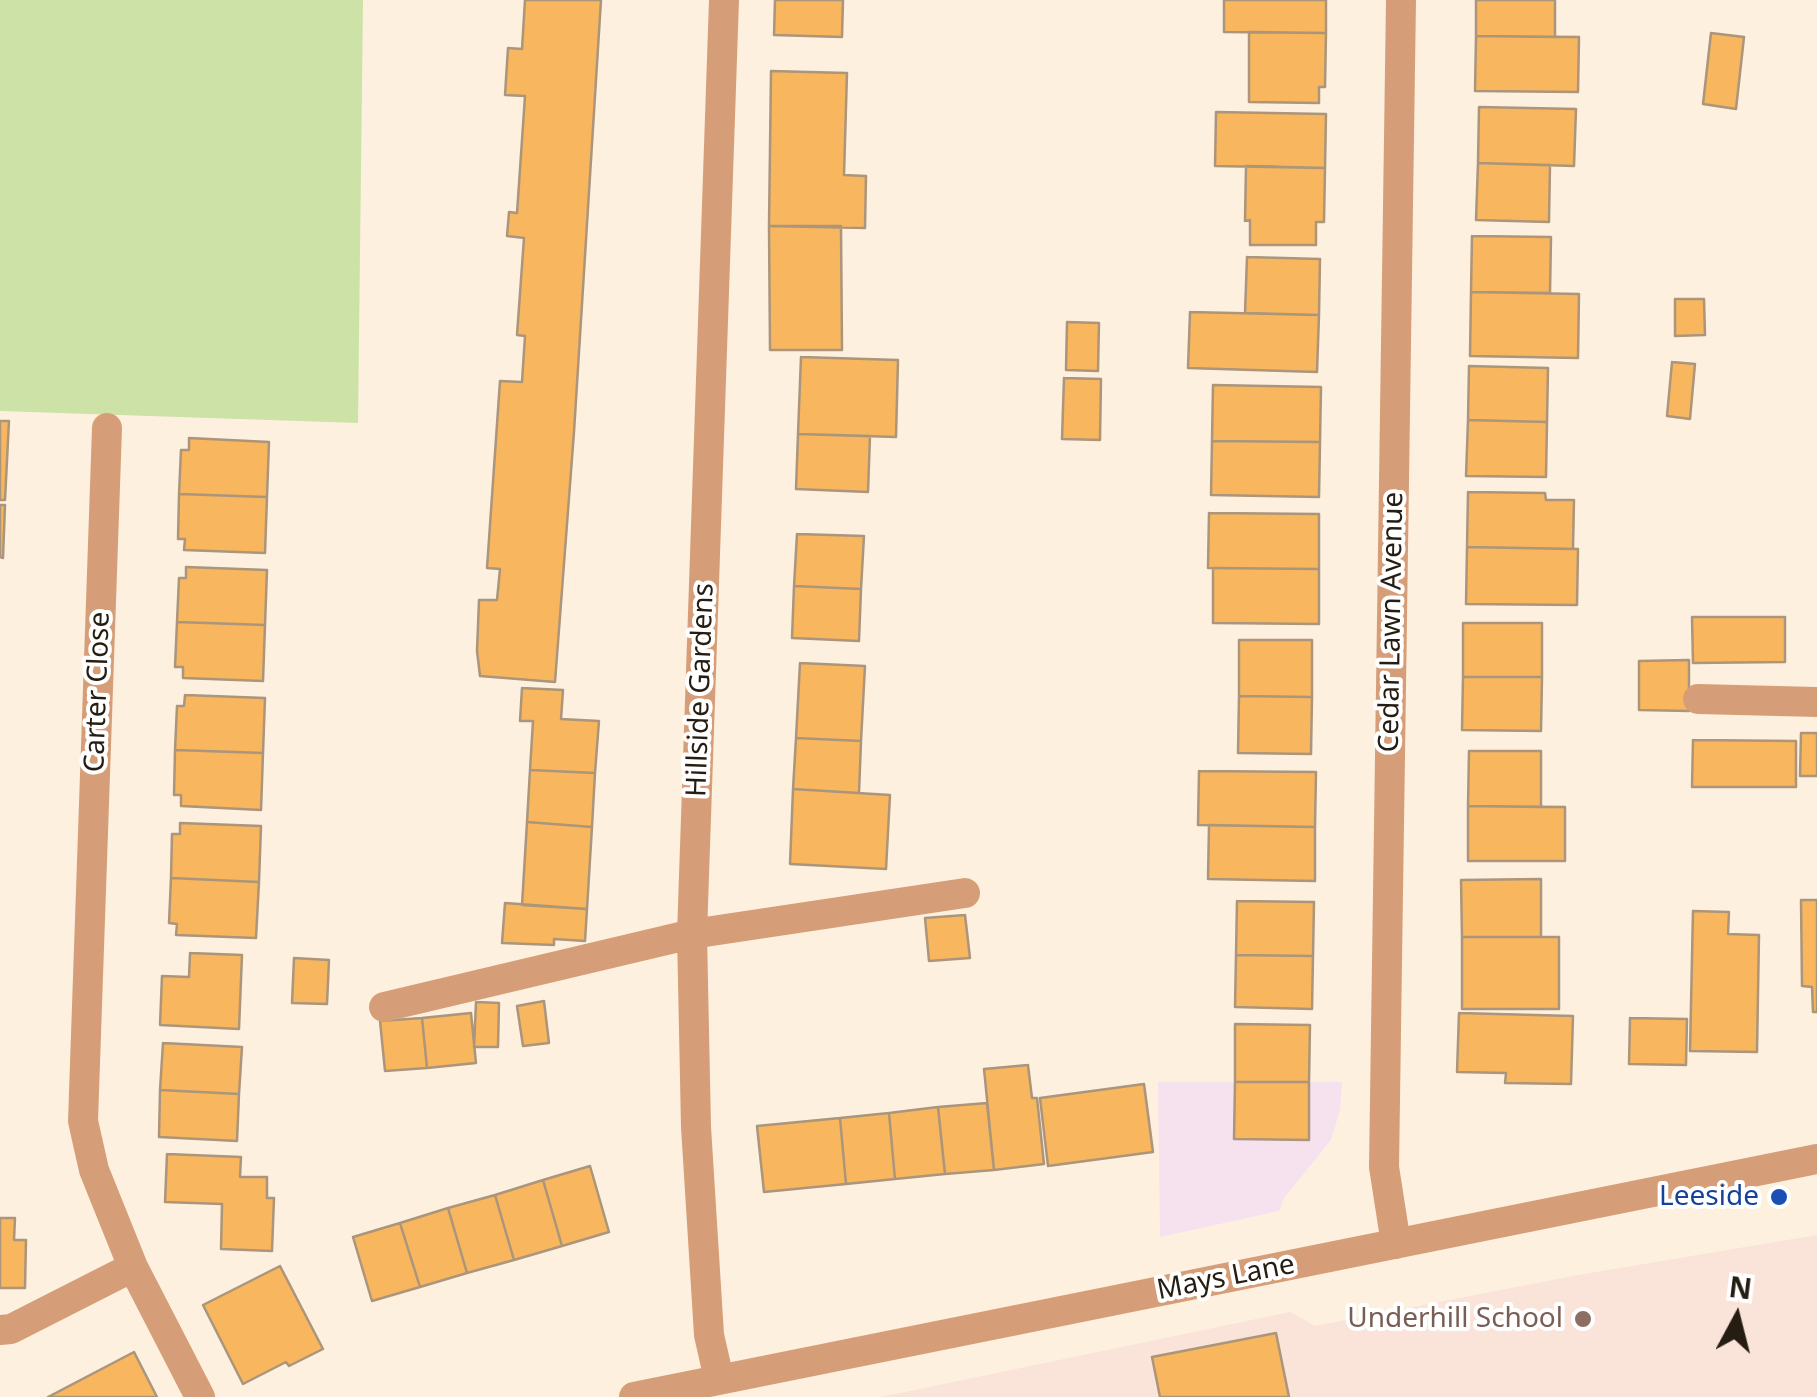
<!DOCTYPE html>
<style>
body{margin:0}
#map{position:relative;width:1817px;height:1397px;overflow:hidden;background:#fef0df;font-family:"Noto Sans",sans-serif}
canvas{display:block}
.north{position:absolute;left:1687px;top:1267px;width:100px;height:100px;-webkit-text-stroke:8px #fff;paint-order:stroke;rotate:7deg;font-size:28px;font-weight:700;line-height:40px;text-align:center;color:#251d12}
.north::after{content:'';display:block;margin:auto;width:35px;height:45px;background:#251d12;clip-path:polygon(50% 0,100% 100%,50% 72%,0 100%)}
</style>
<div id="map">
<canvas width="1817" height="1397"></canvas>
<div class="north">N</div>
</div>
<script>
const context = document.querySelector('canvas').getContext('2d');
context.lineJoin = 'round';
function fill(path, color) {
  context.fillStyle = color;
  context.fill(path, 'evenodd');
}
function shape(rows) {
  const path = new Path2D();
  for (const r of rows) {
    path.moveTo(r[0], r[1]);
    for (let i = 2; i < r.length; i += 2) path.lineTo(r[i], r[i + 1]);
  }
  return path;
}
function trace(path, color, width, dash) {
  context.strokeStyle = color;
  context.lineWidth = width;
  context.lineCap = dash ? 'butt' : 'round';
  context.setLineDash(dash || []);
  context.stroke(path);
}
function label(font, color, halo, rows, align = 'center') {
  context.font = font + ' "Noto Sans",sans-serif';
  context.lineWidth = 8;
  context.setLineDash([]);
  context.textBaseline = 'middle';
  context.strokeStyle = halo;
  context.fillStyle = color;
  for (const [text, x, y, turn = 0] of rows) {
    context.save();
    context.translate(x, y);
    context.rotate((+turn || 0) * Math.PI / 180);
    context.textAlign = isNaN(turn) ? turn : align;
    if (halo) context.strokeText(text, 0, 0);
    context.fillText(text, 0, 0);
    context.restore();
  }
}
const commercial = shape([
 [1158,1082,1342,1082,1340,1110,1331,1140,1284,1198,1279,1211,1160,1237]
]);
const education = shape([
 [1817,1235,1817,1397,881,1397,1290,1312,1315,1326,1578,1275]
]);
const green = shape([
 [0,0,363,0,358,423,0,411]
]);
const building = shape([
 [525,0,601,0,574,432,555,682,480,676,477,651,479,600,497,600,500,569,487,568,500,381,522,382,525,336,517,335,524,238,507,236,509,212,517,213,525,96,505,95,508,48,522,49,525,0],
 [775,0,843,0,842,37,774,35,775,0],
 [1224,0,1326,0,1326,33,1224,32,1224,0],
 [1476,0,1555,0,1555,37,1476,36,1476,0],
 [1249,32,1326,33,1325,87,1319,87,1319,103,1249,102,1249,32],
 [1711,33,1744,37,1736,109,1703,104,1711,33],
 [1476,36,1579,37,1578,92,1475,91,1476,36],
 [771,71,847,73,844,175,866,176,865,228,769,226,771,71],
 [1479,107,1576,109,1574,166,1478,163,1479,107],
 [1216,112,1326,114,1325,168,1215,166,1216,112],
 [1478,163,1550,165,1549,222,1476,220,1478,163],
 [1246,166,1325,168,1324,222,1316,222,1316,245,1250,245,1250,220,1245,221,1246,166],
 [769,226,841,226,842,350,770,350,769,226],
 [1472,236,1551,237,1550,293,1471,292,1472,236],
 [1247,257,1320,259,1319,315,1245,313,1247,257],
 [1471,292,1579,294,1578,358,1470,356,1471,292],
 [1675,299,1704,299,1705,335,1675,336,1675,299],
 [1190,312,1319,315,1317,372,1188,368,1190,312],
 [1067,322,1099,323,1098,371,1066,370,1067,322],
 [801,357,898,360,896,437,798,434,801,357],
 [1672,362,1695,364,1690,419,1667,416,1672,362],
 [1469,366,1548,368,1547,422,1468,420,1469,366],
 [1064,378,1101,379,1100,440,1062,439,1064,378],
 [1213,385,1321,387,1320,442,1212,441,1213,385],
 [1468,420,1547,422,1546,477,1466,476,1468,420],
 [0,421,9,421,5,500,0,500,0,421],
 [798,434,870,436,868,492,796,489,798,434],
 [189,438,269,442,267,497,179,494,181,450,189,450,189,438],
 [1212,441,1320,442,1319,497,1211,495,1212,441],
 [1468,492,1545,493,1546,500,1574,500,1573,549,1467,547,1468,492],
 [179,494,267,497,265,553,184,550,185,539,178,539,179,494],
 [0,505,5,505,3,558,0,557,0,505],
 [1209,513,1319,514,1319,569,1208,568,1209,513],
 [797,534,864,536,861,589,794,586,797,534],
 [1467,547,1578,549,1577,605,1466,604,1467,547],
 [186,567,267,570,265,625,177,622,179,578,186,578,186,567],
 [1213,568,1319,569,1319,624,1213,623,1213,568],
 [794,586,861,589,859,641,792,638,794,586],
 [1692,617,1785,617,1785,662,1693,663,1692,617],
 [177,622,265,625,263,681,183,678,183,667,175,667,177,622],
 [1463,623,1542,623,1542,677,1463,677,1463,623],
 [1239,640,1312,640,1312,697,1239,696,1239,640],
 [1689,660,1689,711,1639,710,1639,661,1689,660],
 [800,663,865,666,861,741,796,738,800,663],
 [1463,677,1542,677,1541,731,1462,730,1463,677],
 [522,688,563,690,561,719,599,721,595,773,530,770,533,721,520,721,522,688],
 [185,695,265,698,263,753,175,750,177,706,184,706,185,695],
 [1239,696,1312,697,1311,754,1238,753,1239,696],
 [1801,733,1817,733,1817,776,1800,776,1801,733],
 [796,738,861,741,859,793,793,789,796,738],
 [1693,740,1796,741,1796,787,1692,787,1693,740],
 [175,750,263,753,261,810,181,806,181,795,174,795,175,750],
 [1469,751,1541,751,1541,807,1468,806,1469,751],
 [530,770,595,773,592,827,527,822,530,770],
 [1199,771,1316,772,1315,827,1198,825,1199,771],
 [793,789,890,795,886,869,790,864,793,789],
 [1468,806,1565,807,1565,861,1468,861,1468,806],
 [527,822,592,827,587,909,522,905,527,822],
 [180,823,261,826,259,882,171,878,172,834,180,834,180,823],
 [1209,825,1315,827,1315,881,1208,879,1209,825],
 [171,878,259,882,256,938,176,935,177,924,169,923,171,878],
 [1541,879,1541,937,1462,937,1461,880,1541,879],
 [1801,900,1817,900,1817,1012,1813,1012,1812,987,1802,986,1801,900],
 [1237,901,1314,902,1313,956,1236,955,1237,901],
 [505,903,587,909,585,941,554,939,554,945,502,943,505,903],
 [1693,911,1729,912,1728,934,1759,935,1757,1052,1690,1051,1693,911],
 [965,915,970,958,929,961,925,918,965,915],
 [1462,937,1559,937,1559,1009,1462,1009,1462,937],
 [190,953,242,955,239,1029,160,1025,162,976,189,977,190,953],
 [1236,955,1313,956,1312,1009,1235,1007,1236,955],
 [294,958,329,960,327,1004,292,1003,294,958],
 [544,1001,549,1043,523,1046,517,1006,544,1001],
 [476,1002,499,1003,498,1047,474,1047,476,1002],
 [471,1013,476,1063,427,1068,422,1018,471,1013],
 [1459,1013,1573,1016,1571,1084,1505,1083,1506,1073,1457,1072,1459,1013],
 [422,1018,427,1068,385,1071,380,1021,422,1018],
 [1630,1018,1687,1019,1686,1065,1629,1064,1630,1018],
 [1235,1024,1310,1025,1309,1082,1235,1082,1235,1024],
 [163,1043,242,1047,239,1094,160,1090,163,1043],
 [1028,1065,1032,1098,1037,1098,1044,1164,994,1170,984,1069,1028,1065],
 [1235,1082,1309,1082,1309,1140,1234,1139,1235,1082],
 [1144,1084,1153,1152,1048,1166,1040,1098,1144,1084],
 [160,1090,239,1094,237,1141,159,1137,160,1090],
 [987,1103,994,1170,945,1174,938,1107,987,1103],
 [938,1107,945,1174,895,1179,889,1113,938,1107],
 [889,1113,895,1179,846,1184,840,1118,889,1113],
 [840,1118,846,1184,764,1192,757,1126,840,1118],
 [167,1154,241,1157,240,1177,267,1177,267,1198,274,1198,272,1251,221,1249,222,1204,165,1202,167,1154],
 [590,1166,609,1232,562,1246,543,1180,590,1166],
 [543,1180,562,1246,514,1260,495,1195,543,1180],
 [495,1195,514,1260,467,1273,448,1208,495,1195],
 [448,1208,467,1273,420,1287,400,1223,448,1208],
 [0,1218,15,1218,14,1240,26,1240,25,1288,0,1288,0,1218],
 [400,1223,420,1287,372,1301,353,1237,400,1223],
 [280,1266,323,1349,289,1366,286,1362,243,1384,203,1305,280,1266],
 [1276,1333,1289,1397,1160,1397,1152,1357,1276,1333],
 [134,1352,157,1397,48,1397,134,1352]
]);
const minor = shape([
 [107,428,83,1121,94,1170,133,1267,200,1397],
 [1698,699,1817,702],
 [384,1007,692,934,965,893],
 [1396,1244,1384,1167,1401,0],
 [0,1330,11,1329,133,1267],
 [719,1379,709,1335,696,1127,692,934,724,0],
 [634,1397,1817,1159]
]);
const markers = [
 [1779,1197,10,"#1a4fb4"],
 [1583,1319,10,"#8d6e63"]
];
const streetNames = [
 ["Cedar Lawn Avenue",1392,622,-89],
 ["Hillside Gardens",701,690,-88],
 ["Carter Close",98,692,-88],
 ["Mays Lane",1226,1278,-11]
];
const transitNames = [
 ["Leeside",1759,1197]
];
const educationNames = [
 ["Underhill School",1563,1319]
];
fill(commercial, '#f6e1ef');
fill(education, '#fae3d8');
fill(green, '#cde2a7');
fill(building, '#f8b65e');
trace(building, '#ab957b', 2.5);
trace(minor, '#d69e78', 30);
for (const [x, y, r, color] of markers) {
  const dot = new Path2D();
  dot.arc(x, y, r, 0, 2 * Math.PI);
  context.fillStyle = color;
  context.fill(dot);
  trace(dot, '#fff', 4);
}
label('28px', '#251d12', '#fff', streetNames);
label('28px', '#164399', '#fff', transitNames, 'right');
label('28px', '#785e54', '#fff', educationNames, 'right');
</script>
